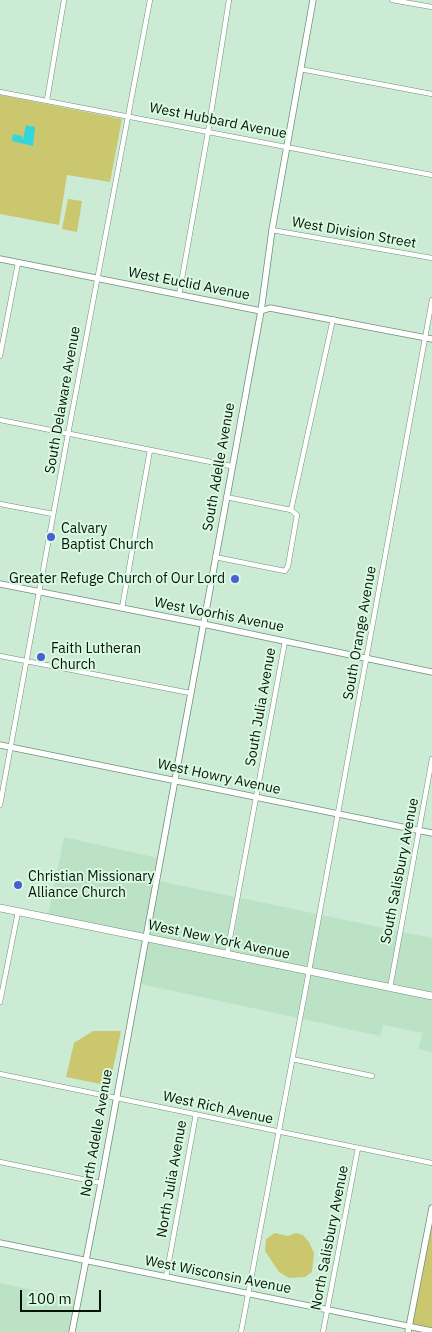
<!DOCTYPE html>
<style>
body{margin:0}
#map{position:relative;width:432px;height:1332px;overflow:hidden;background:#ccebd4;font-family:"IBM Plex Sans",sans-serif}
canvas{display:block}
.scale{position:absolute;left:20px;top:1290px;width:81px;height:22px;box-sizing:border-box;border:2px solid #07120a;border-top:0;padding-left:6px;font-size:15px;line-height:18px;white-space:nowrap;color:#07120a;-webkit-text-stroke:4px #d9f9e1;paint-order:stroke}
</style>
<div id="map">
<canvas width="432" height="1332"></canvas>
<div class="scale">100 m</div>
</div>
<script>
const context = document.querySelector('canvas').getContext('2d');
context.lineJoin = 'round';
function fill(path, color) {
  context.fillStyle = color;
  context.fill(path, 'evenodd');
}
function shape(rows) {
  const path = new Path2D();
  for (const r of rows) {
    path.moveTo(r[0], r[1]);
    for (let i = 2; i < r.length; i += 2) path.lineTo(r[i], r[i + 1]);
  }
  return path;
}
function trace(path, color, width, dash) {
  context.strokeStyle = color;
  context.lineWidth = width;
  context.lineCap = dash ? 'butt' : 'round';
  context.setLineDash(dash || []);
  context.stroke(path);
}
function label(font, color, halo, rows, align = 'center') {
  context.font = font + ' "IBM Plex Sans",sans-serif';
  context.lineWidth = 4;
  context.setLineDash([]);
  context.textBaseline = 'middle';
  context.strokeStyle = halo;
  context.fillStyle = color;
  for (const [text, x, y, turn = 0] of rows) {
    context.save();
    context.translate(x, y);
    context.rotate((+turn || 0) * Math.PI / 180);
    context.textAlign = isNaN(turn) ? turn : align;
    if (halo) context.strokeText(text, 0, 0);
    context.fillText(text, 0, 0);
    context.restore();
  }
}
const built = shape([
 [64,837,158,858,144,934,48,915],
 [159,881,235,897,225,951,150,935],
 [241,898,317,914,307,967,231,952],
 [322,915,398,931,388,984,312,969],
 [403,932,432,938,432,993,393,985],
 [148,942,306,974,298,1018,141,984],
 [311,975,432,999,432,1052,418,1049,423,1033,383,1025,380,1036,303,1019],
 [0,1283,75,1299,69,1332,0,1332]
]);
const green = shape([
 [0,95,122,119,110,182,67,175,59,225,0,214],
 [68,199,82,201,77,232,62,229],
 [93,1031,121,1031,111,1078,112,1082,109,1086,104,1086,101,1084,66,1077,74,1043],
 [432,1208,432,1331,409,1326],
 [275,1233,288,1236,296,1233,303,1235,309,1242,314,1253,312,1272,305,1277,289,1278,279,1272,265,1251,266,1239]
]);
const water = shape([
 [26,125,35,127,33,146,12,141,13,134,22,136,22,139,23,139]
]);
const street = shape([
 [392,0,432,7],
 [300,69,432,94],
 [0,92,432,175],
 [47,100,64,0],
 [272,230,432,258],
 [179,295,208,132,229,0],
 [0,356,18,263],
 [0,420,231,466],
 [0,504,53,514],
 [291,510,333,319],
 [215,557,285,571,288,566,297,515,291,510,226,497],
 [122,608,150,450],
 [0,656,190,693],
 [0,805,68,434,150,0],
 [227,954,285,641],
 [390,988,432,759],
 [0,1002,18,912],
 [292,1059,372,1076],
 [0,1074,432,1163],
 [0,1162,101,1183],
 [166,1277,196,1114],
 [241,1332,309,971,432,300],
 [323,1332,358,1148]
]);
const secondary = shape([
 [0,259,261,311,270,308,432,339],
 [0,584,203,624,432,672],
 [0,745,432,833],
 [0,1243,432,1331],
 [72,1332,101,1183,261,311,272,230,313,0],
 [408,1332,432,1208]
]);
const primary = shape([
 [0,908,432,996]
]);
const markers = [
 [51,537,5,"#495fd4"],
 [235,579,5,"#495fd4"],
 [41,657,5,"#495fd4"],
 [18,885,5,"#495fd4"]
];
const streetNames = [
 ["West Hubbard Avenue",218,121,11],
 ["West Division Street",354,233,10],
 ["West Euclid Avenue",189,284,11],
 ["South Delaware Avenue",63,400,-80],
 ["South Adelle Avenue",219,467,-80],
 ["West Voorhis Avenue",219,615,11],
 ["South Orange Avenue",360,633,-80],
 ["South Julia Avenue",261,707,-80],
 ["West Howry Avenue",219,777,12],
 ["South Salisbury Avenue",400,871,-79],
 ["West New York Avenue",219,940,12],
 ["West Rich Avenue",218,1108,12],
 ["North Adelle Avenue",97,1133,-80],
 ["North Julia Avenue",172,1179,-80],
 ["North Salisbury Avenue",330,1238,-79],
 ["West Wisconsin Avenue",218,1275,11]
];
const poiNames = [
 ["Calvary",61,529],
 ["Baptist Church",61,545],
 ["Greater Refuge Church of Our Lord",225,579,"right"],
 ["Faith Lutheran",51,649],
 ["Church",51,665],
 ["Christian Missionary",28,877],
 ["Alliance Church",28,893]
];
fill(built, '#bce2c6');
fill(green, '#cbc76f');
fill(water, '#32d6df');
trace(street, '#718e78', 5.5);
trace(secondary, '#718e78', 7);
trace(primary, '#718e78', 8);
trace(street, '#fff', 4.5);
trace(secondary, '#fff', 5.5);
trace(primary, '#fff', 7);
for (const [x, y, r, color] of markers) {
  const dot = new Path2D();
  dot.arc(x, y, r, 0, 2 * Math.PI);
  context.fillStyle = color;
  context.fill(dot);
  trace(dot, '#d9f9e1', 2);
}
label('14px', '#07120a', '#d9f9e1', streetNames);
label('14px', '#07120a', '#d9f9e1', poiNames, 'left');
</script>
